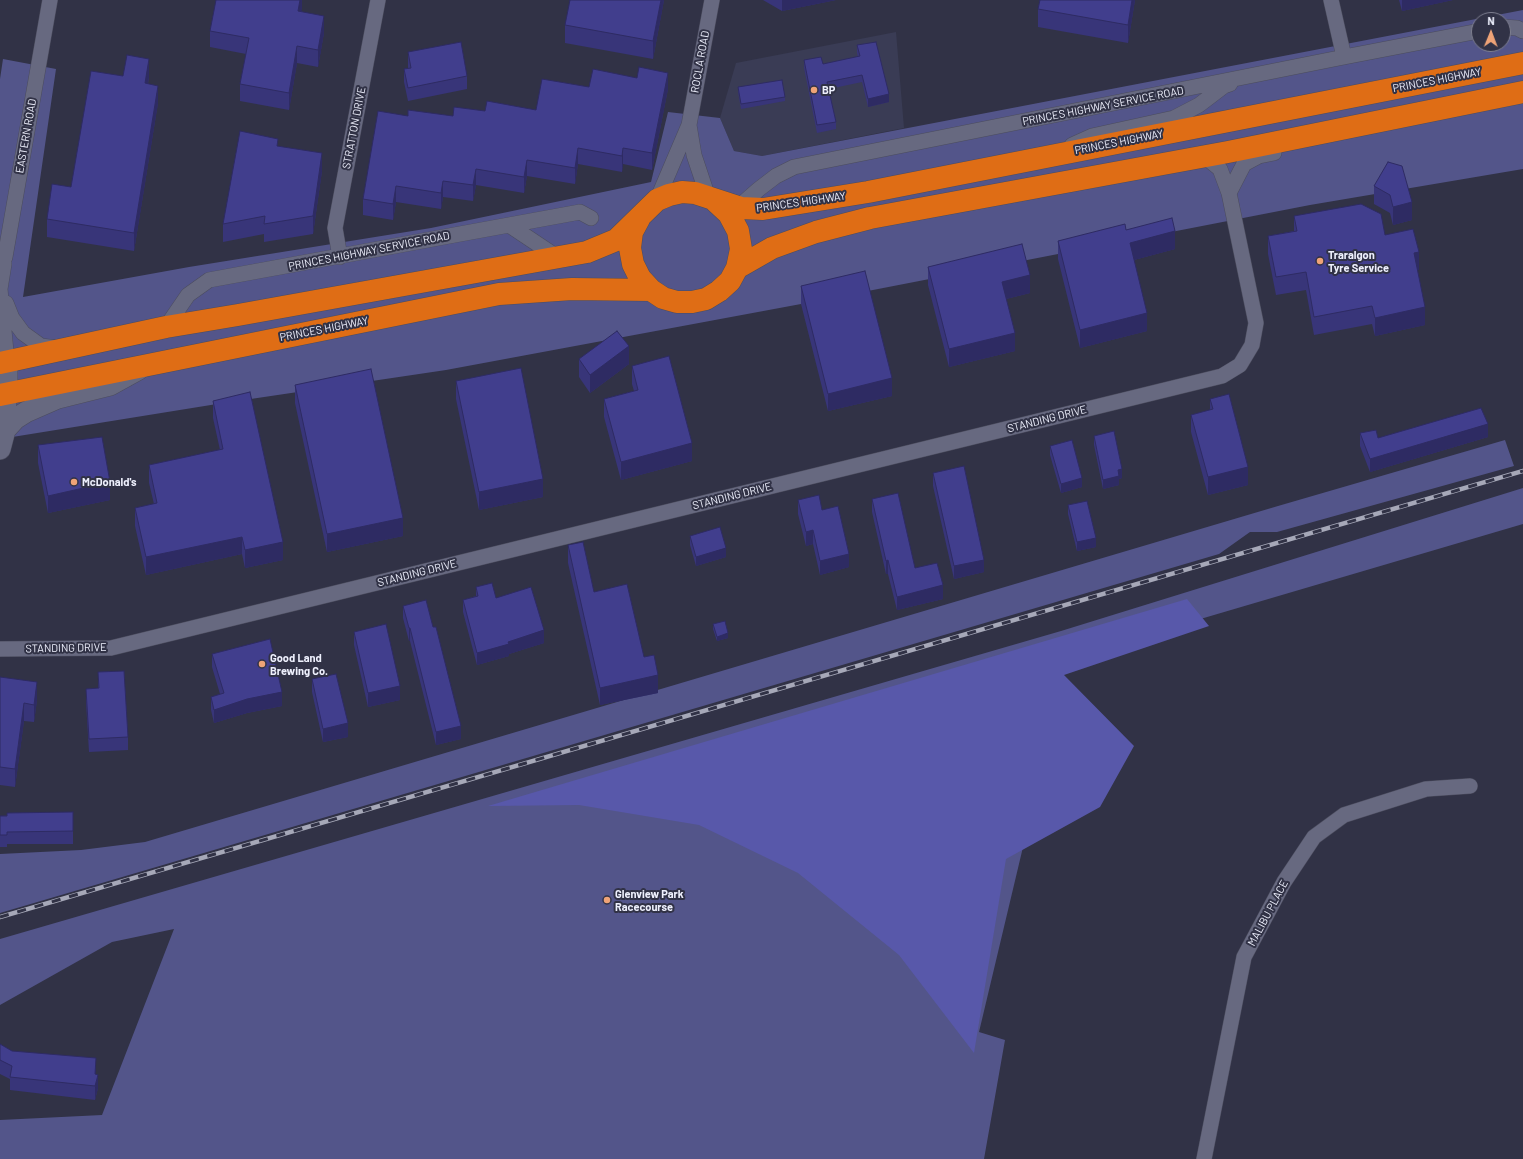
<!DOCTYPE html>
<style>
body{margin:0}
#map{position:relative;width:1523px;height:1159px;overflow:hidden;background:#313246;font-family:Barlow,sans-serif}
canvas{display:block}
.north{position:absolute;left:1471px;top:12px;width:40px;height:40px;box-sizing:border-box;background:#313246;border:1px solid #7d7e8f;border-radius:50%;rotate:1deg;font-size:11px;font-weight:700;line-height:16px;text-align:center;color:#eef0fd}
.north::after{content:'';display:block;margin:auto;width:14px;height:18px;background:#efa377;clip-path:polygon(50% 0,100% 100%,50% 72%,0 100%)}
</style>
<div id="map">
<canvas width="1523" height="1159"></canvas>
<div class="north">N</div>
</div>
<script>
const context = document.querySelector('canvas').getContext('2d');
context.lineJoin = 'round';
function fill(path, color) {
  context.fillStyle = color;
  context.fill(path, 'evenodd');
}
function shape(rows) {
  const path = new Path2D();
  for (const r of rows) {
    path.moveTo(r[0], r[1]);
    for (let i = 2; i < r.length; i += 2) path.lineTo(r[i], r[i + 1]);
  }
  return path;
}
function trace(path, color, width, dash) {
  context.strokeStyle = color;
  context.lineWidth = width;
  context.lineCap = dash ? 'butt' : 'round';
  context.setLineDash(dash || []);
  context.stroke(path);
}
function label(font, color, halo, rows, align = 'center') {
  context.font = font + ' Barlow,sans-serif';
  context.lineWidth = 4;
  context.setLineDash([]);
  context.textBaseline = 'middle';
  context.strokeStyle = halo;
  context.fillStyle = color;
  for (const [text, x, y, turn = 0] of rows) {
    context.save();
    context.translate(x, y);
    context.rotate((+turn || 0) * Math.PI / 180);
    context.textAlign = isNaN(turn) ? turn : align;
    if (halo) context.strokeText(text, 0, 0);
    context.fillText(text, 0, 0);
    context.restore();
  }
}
const built = shape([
 [896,32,904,128,762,156,734,151,720,118,736,63]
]);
const green = shape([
 [1523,10,1523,169,1310,205,801,304,446,370,217,404,0,439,0,79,3,59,56,69,23,297,189,267,431,228,651,182,668,112,720,118,734,151,762,156],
 [1479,20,1503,20,1503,44,1479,44],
 [1505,440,1514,466,1277,532,1250,532,1219,554,0,913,0,854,81,850,145,842,1278,506],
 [1523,488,1523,524,1068,658,979,1032,1005,1040,984,1159,0,1159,0,1120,102,1115,174,929,112,942,0,1005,0,939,1061,631]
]);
const forest = shape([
 [1187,599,1209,626,1064,675,1134,746,1100,807,1006,859,974,1053,899,955,798,873,699,825,579,805,488,806]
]);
const street = shape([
 [1331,0,1344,57],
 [1503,27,1517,28,1523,31],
 [689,125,694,155,708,197],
 [1072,145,1092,136,1174,118,1199,105,1224,86,1230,84],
 [1229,193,1244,164,1259,156,1274,153],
 [657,200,689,125,712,0],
 [741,208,743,203,759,189,776,176,794,167,1344,57,1479,31],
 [509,225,557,257],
 [340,257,335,228,378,0],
 [4,264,0,289,7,362],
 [0,272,5,257,50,0],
 [6,303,12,318,23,333,41,346,57,348],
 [166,327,188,295,209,280,580,212,591,218],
 [0,649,111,648,1222,376,1240,365,1252,345,1256,323,1229,193,1220,169,1204,156],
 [1204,1159,1244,957,1284,882,1314,837,1344,815,1426,789,1470,786]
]);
const secondary = shape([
 [2,435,7,393,7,362],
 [0,449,5,430,15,419,26,412,58,398,110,385,139,369]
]);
const highway = shape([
 [639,219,632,232,630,248,633,264,640,278,651,290,663,298,677,302,692,302,706,299,719,291,730,281,737,268,741,249,738,231,729,214,715,201],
 [737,268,772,248,816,232,870,218,1228,152,1523,92],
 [0,363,166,327,238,315,587,252,616,240,657,200,669,195,682,192,695,193,741,208,763,209,868,192,1523,63],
 [0,395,499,294,572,289,651,290]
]);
const rail = shape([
 [0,917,1523,471]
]);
const wall = shape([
 [302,0,301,12,324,33,318,67,297,63,289,110,240,101,240,84,246,54,210,47,210,31],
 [664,0,653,59,565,43,565,25],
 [763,0,836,0,782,11],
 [1040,0,1135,0,1128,43,1038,27,1038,9],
 [1399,0,1453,0,1402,11],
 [857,45,889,102,868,107,862,82,829,89,836,122,836,129,817,133,804,68,804,60,823,64,858,57,857,53],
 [408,52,467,76,467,89,408,101,404,82,404,69,408,68],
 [123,76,149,77,148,84,158,103,134,251,47,237,47,219,71,187],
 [589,87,668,89,652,170,623,164,622,172,578,164,575,184,527,176,524,193,476,185,473,201,443,197,441,209,396,202,393,220,363,215,363,199,408,116,453,116,485,111,536,110],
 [738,87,785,97,785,101,741,109,738,92],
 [278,146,322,171,313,234,264,242,264,234,223,242,223,224],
 [1374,186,1412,202,1412,220,1393,225,1390,213,1374,204],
 [1294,216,1385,235,1419,270,1417,270,1425,325,1375,336,1372,324,1314,335,1306,290,1276,295,1268,254,1268,236,1294,231],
 [1126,230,1175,249,1134,260,1147,331,1080,348,1058,259,1058,241],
 [928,267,1030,293,1006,299,1015,351,949,367,928,285],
 [801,286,892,396,828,411,801,304],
 [579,359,629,364,590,393,579,377],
 [632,366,692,461,621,480,604,417,604,399,634,391,632,384],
 [456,381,543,497,479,510,456,399],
 [295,385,403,536,327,552,295,403],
 [1210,399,1248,485,1208,495,1191,432,1191,415,1210,410],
 [213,401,283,560,245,568,242,554,146,575,135,526,135,508,154,504,149,483,149,465,220,450,213,418],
 [1360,433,1378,438,1488,437,1370,472,1360,446],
 [1094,436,1122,478,1119,479,1119,485,1103,489,1094,445],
 [38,445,110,500,48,513,38,463],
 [1050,446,1082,487,1061,493,1050,455],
 [933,473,984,572,954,579,933,486],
 [872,499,915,568,943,599,897,610,888,574,886,574,872,512],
 [798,500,822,510,849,567,820,575,813,544,806,546,798,514],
 [1068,505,1096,547,1077,551,1068,514],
 [690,536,726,557,696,566,690,545],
 [568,545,594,592,644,657,658,693,600,705,568,563],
 [476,587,496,598,544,643,509,654,509,656,477,665,463,612,463,600,476,596],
 [403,606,433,627,461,739,436,745,410,641,409,641,403,618],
 [713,624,728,638,717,641,713,629],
 [354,632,400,700,368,707,354,645],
 [212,654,282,706,247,713,214,723,211,710,211,697,220,694,212,667],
 [98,672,128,737,128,750,89,752,86,702,86,689,98,688],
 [0,677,37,700,34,722,24,721,15,787,0,785],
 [312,679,348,737,323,742,312,692],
 [73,812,73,844,7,844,7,847,0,847,0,816],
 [0,1044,12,1051,96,1074,98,1088,95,1100,10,1090,10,1079,0,1074]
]);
const shadedWall = shape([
 [300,0,302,0,302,9,298,28,298,11],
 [661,0,664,0,653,59,653,41],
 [782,0,836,0,782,11],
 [1132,0,1135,0,1128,43,1128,25],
 [1402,0,1453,0,1402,11],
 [324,16,324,33,318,67,318,50],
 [297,46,297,63,289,110,289,93],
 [149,59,149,77,145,101,145,83],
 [668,73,668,89,652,170,652,153],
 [158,86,158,103,134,251,134,233],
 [889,94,889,102,868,107,868,99],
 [578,148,578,164,575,184,575,168],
 [623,148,623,164,622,172,622,156],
 [322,153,322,171,313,234,313,216],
 [527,160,527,176,524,193,524,177],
 [476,169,476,185,473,201,473,185],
 [443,181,443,197,441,209,441,193],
 [396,186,396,202,393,220,393,204],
 [1412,202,1412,220,1393,225,1393,207],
 [1175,231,1175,249,1130,261,1130,243],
 [1419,252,1419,270,1414,271,1414,253],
 [1030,275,1030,293,1002,300,1002,282],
 [1425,307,1425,325,1375,336,1375,318],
 [1147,313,1147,331,1080,348,1080,330],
 [1015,333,1015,351,949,367,949,349],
 [629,346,629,364,590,393,590,375],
 [892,378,892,396,828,411,828,394],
 [1488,424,1488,437,1370,472,1370,459],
 [692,443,692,461,621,480,621,462],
 [1248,467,1248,485,1208,495,1208,477],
 [1122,469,1122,478,1119,479,1119,485,1103,489,1103,480,1118,470],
 [1082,478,1082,487,1061,493,1061,484],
 [543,479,543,497,479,510,479,492],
 [110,482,110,500,48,513,48,496],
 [403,518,403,536,327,552,327,534],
 [813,530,813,544,806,546,806,532],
 [242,537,242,554,146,575,146,557],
 [1096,538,1096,547,1077,551,1077,542],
 [283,542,283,560,245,568,245,550],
 [726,548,726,557,696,566,696,557],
 [849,554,849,567,820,575,820,561],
 [888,560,888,574,886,574,886,561],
 [984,560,984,572,954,579,954,566],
 [943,585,943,599,897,610,897,597],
 [409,628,410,628,410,641,409,641],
 [544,630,544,643,509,654,509,656,477,665,477,653,508,642],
 [728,633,728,638,717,641,717,637],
 [658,675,658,693,600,705,600,688],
 [37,682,37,700,34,722,34,705],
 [400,686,400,700,368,707,368,693],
 [282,692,282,706,247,713,214,723,214,710,247,699],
 [24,703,24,721,15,787,15,769],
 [348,723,348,737,323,742,323,729],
 [461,726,461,739,436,745,436,732],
 [96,1058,96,1071,95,1088,95,1074],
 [98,1075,98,1088,95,1100,95,1086]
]);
const building = shape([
 [216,0,300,0,298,11,324,16,318,50,297,46,289,93,240,84,249,38,210,31,216,0],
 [570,0,661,0,653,41,565,25,570,0],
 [1040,0,1132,0,1128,25,1038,9,1040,0],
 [461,42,467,76,408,88,404,69,411,68,408,52,461,42],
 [876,42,889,94,868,99,862,75,827,82,836,122,817,125,804,60,821,57,823,64,860,56,857,45,876,42],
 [127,55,149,59,145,83,158,86,134,233,47,219,52,184,71,187,91,71,123,76,127,55],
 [639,67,668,73,652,153,623,148,622,156,578,148,575,168,527,160,524,177,476,169,473,185,443,181,441,193,396,186,393,204,363,199,378,111,408,116,408,110,453,116,454,107,485,111,487,101,536,110,542,79,589,87,593,69,637,78,639,67],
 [782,80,785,97,741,104,738,87,782,80],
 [240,131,278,139,277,146,322,153,313,216,264,224,265,216,223,224,240,131],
 [1388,162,1402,166,1412,202,1393,207,1390,195,1374,186,1388,162],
 [1361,204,1381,214,1385,235,1413,229,1419,252,1414,253,1425,307,1375,318,1372,306,1314,317,1306,272,1276,277,1268,236,1297,231,1294,216,1361,204],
 [1172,218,1175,231,1130,243,1147,313,1080,330,1058,241,1125,224,1126,230,1172,218],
 [1022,244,1030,275,1002,282,1015,333,949,349,928,267,1022,244],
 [865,271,892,378,828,394,801,286,865,271],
 [617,331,629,346,590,375,579,359,617,331],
 [669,356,692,443,621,462,604,399,638,390,632,366,669,356],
 [521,368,543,479,479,492,456,381,521,368],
 [371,369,403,518,327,534,295,385,371,369],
 [250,392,283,542,245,550,242,537,146,557,135,508,157,503,149,465,223,449,213,401,250,392],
 [1229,394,1248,467,1208,477,1191,415,1213,409,1210,399,1229,394],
 [1481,408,1488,424,1370,459,1360,433,1376,430,1378,438,1481,408],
 [1114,431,1122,469,1118,470,1119,476,1103,480,1094,436,1114,431],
 [102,437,110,482,48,496,38,445,102,437],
 [1072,440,1082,478,1061,484,1050,446,1072,440],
 [964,466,984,560,954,566,933,473,964,466],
 [898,493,915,568,937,563,943,585,897,597,888,560,886,561,872,499,898,493],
 [819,495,822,510,838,506,849,554,820,561,813,530,806,532,798,500,819,495],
 [1087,501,1096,538,1077,542,1068,505,1087,501],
 [720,527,726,548,696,557,690,536,720,527],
 [583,542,594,592,627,584,644,657,654,655,658,675,600,688,568,545,583,542],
 [492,583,496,598,531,587,544,630,508,642,509,644,477,653,463,600,478,596,476,587,492,583],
 [426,600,433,627,436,627,461,726,436,732,410,628,409,628,403,606,426,600],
 [725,621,728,633,717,637,713,624,725,621],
 [386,624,400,686,368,693,354,632,386,624],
 [270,639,282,692,247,699,214,710,211,697,224,693,212,654,270,639],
 [124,671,128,737,89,739,86,689,99,688,98,672,124,671],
 [336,674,348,723,323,729,312,679,336,674],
 [0,677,37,682,34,705,24,703,15,769,0,767,0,677],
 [73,812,73,831,7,832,7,835,0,835,0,816,7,816,7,813,73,812],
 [0,1044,12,1051,96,1058,95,1074,98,1075,95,1086,10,1077,12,1066,0,1060,0,1044]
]);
const markers = [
 [814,90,4,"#efa377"],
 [1320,261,4,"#efa377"],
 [74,482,4,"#efa377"],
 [262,664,4,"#efa377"],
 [607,900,4,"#efa377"]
];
const streetNames = [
 ["ROCLA ROAD",700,62,-80],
 ["PRINCES HIGHWAY",1437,80,-11],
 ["PRINCES HIGHWAY SERVICE ROAD",1103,106,-11],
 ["STRATTON DRIVE",354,128,-79],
 ["EASTERN ROAD",26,136,-80],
 ["PRINCES HIGHWAY",1119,142,-11],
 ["PRINCES HIGHWAY",801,202,-8],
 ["PRINCES HIGHWAY SERVICE ROAD",369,251,-11],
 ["PRINCES HIGHWAY",324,329,-11],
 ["STANDING DRIVE",1047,419,-14],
 ["STANDING DRIVE",732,496,-14],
 ["STANDING DRIVE",417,573,-14],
 ["STANDING DRIVE",66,648,-1],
 ["MALIBU PLACE",1268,913,-62]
];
const poiNames = [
 ["BP",822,90],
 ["Traralgon",1328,255],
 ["Tyre Service",1328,268],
 ["McDonald's",82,482],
 ["Good Land",270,658],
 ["Brewing Co.",270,671],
 ["Glenview Park",615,894],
 ["Racecourse",615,907]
];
fill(built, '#3a3c55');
fill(green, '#53558a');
fill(forest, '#5858aa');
trace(street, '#4c4d5e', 16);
trace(secondary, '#4c4d5e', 22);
trace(highway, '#4c4d5e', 23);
trace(street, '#676980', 15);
trace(secondary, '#676980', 21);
trace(highway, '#df6d15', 22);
trace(rail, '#a6a8b8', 4.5);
trace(rail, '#313246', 3, [9]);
fill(wall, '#383579');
fill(shadedWall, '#2e2b63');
fill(building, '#413e8d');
trace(building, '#2e2b63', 1);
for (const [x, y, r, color] of markers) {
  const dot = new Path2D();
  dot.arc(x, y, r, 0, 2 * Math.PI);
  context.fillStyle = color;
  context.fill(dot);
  trace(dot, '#313246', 1.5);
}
label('11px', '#eef0fd', '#313246', streetNames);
label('bold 11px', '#eef0fd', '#313246', poiNames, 'left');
</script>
